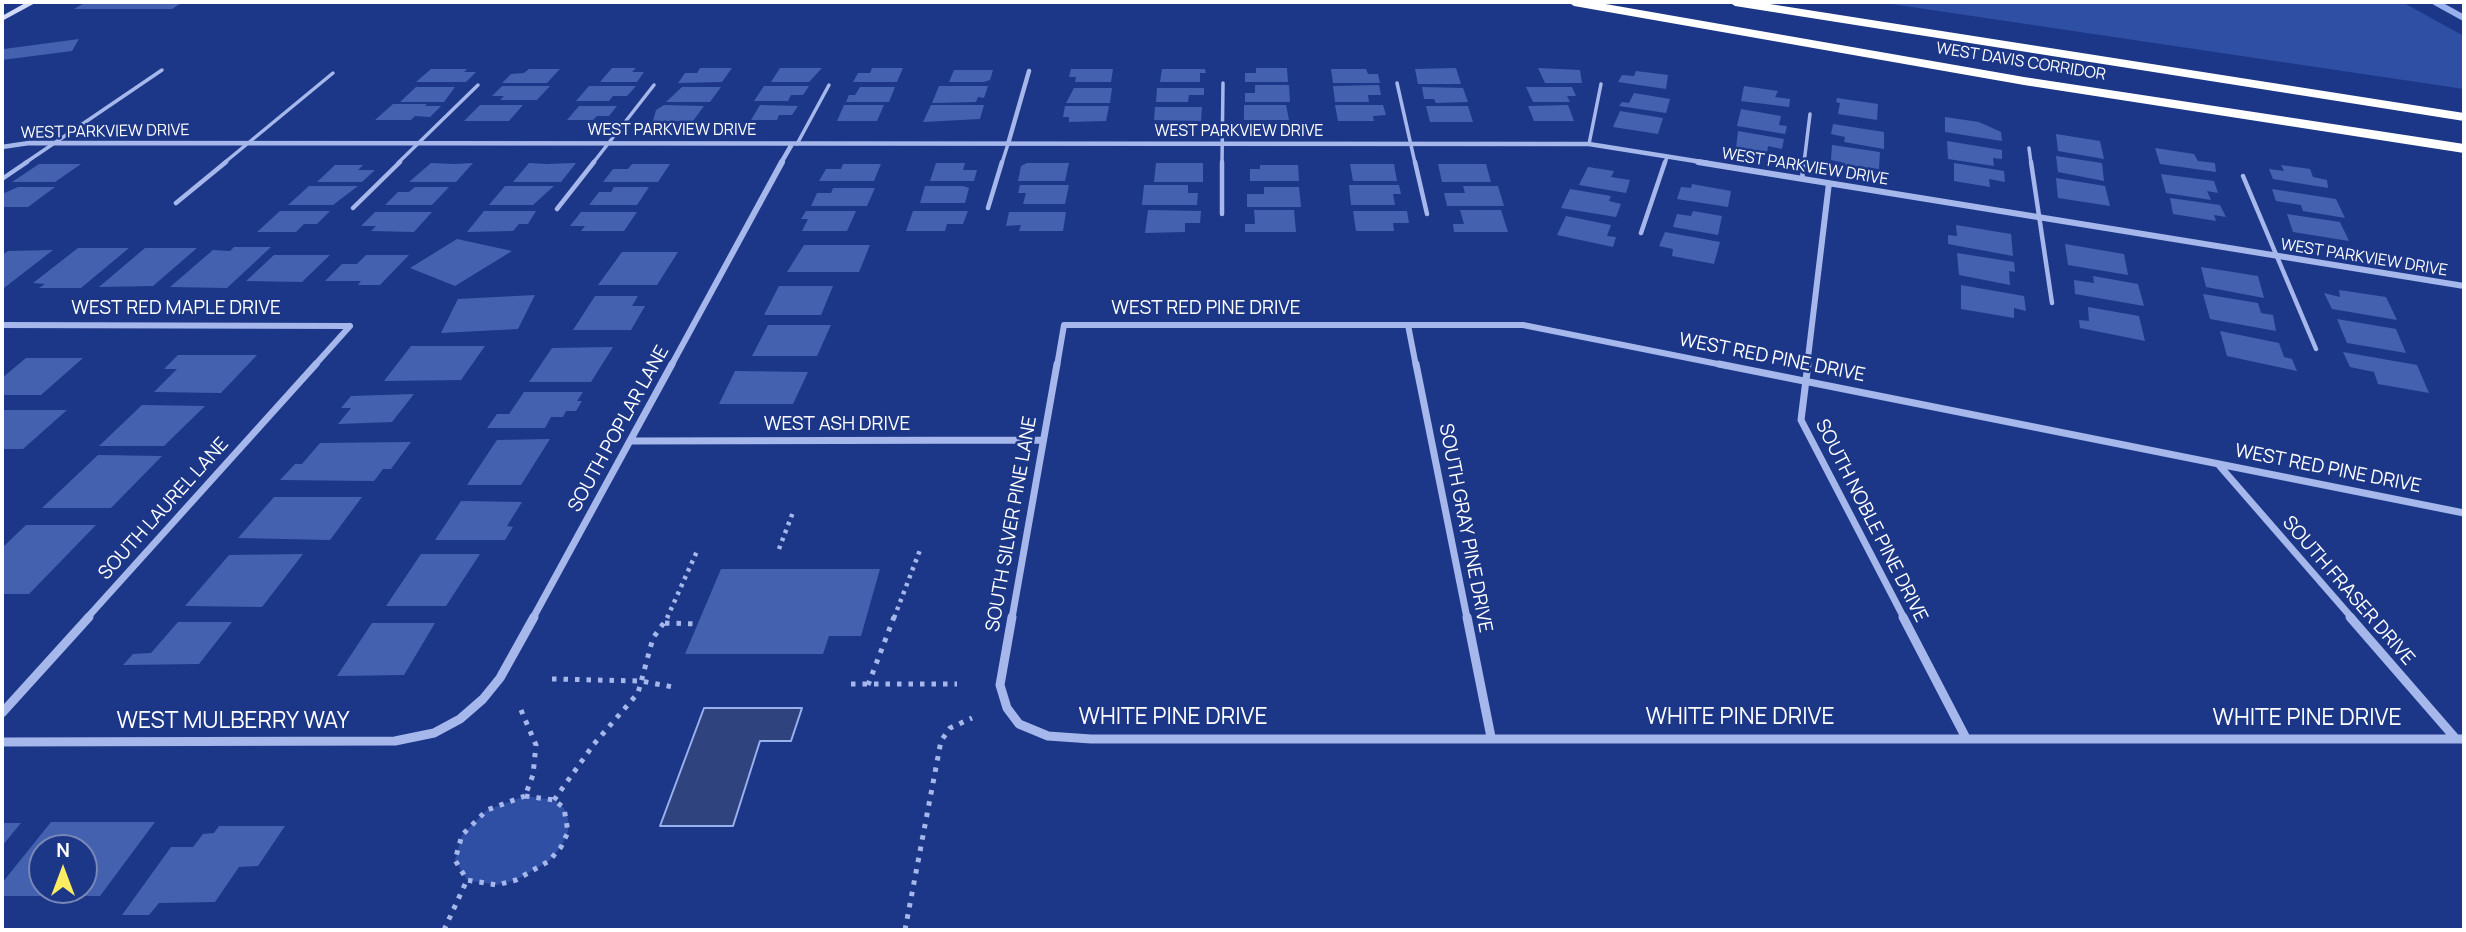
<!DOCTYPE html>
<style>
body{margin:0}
#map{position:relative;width:2466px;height:932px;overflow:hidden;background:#1c3787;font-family:Manrope,sans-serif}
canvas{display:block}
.frame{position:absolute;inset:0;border:4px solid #fff;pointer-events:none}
.north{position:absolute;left:28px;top:834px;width:70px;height:70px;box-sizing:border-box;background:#1c3787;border:2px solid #7787b7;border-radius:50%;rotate:0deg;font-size:19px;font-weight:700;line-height:28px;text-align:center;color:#fff}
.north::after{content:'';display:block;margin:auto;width:24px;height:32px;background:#fcec62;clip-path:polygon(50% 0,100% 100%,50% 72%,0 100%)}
</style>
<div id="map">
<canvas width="2466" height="932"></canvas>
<div class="frame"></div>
<div class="north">N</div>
</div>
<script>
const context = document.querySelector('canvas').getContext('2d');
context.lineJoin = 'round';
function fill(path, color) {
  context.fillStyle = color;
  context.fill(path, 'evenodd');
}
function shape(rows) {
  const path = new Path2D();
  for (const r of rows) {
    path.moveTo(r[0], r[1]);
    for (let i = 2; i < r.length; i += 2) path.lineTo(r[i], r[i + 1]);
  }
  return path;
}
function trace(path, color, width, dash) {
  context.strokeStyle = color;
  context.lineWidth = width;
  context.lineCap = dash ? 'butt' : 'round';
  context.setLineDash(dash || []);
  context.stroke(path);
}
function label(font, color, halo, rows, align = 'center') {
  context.font = font + ' Manrope,sans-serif';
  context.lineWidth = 5;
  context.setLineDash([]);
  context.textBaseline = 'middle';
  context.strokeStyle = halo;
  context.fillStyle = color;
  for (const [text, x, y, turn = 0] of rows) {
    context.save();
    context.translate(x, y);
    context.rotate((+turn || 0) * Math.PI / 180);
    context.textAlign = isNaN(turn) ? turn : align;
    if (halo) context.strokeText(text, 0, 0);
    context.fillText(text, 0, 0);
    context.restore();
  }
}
const green = shape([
 [1878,2,2402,2,2464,36,2464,89],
 [525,796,554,800,564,808,568,819,568,832,561,847,549,861,516,880,497,885,467,880,455,860,462,835,487,810]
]);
const water = shape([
 [704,708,802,708,791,741,760,741,733,826,660,826,704,708]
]);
const stream = shape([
 [2435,2,2464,18]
]);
const building = shape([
 [86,2,183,2,172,9,74,9],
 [79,39,72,51,2,60,4,49],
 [612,68,636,68,632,72,644,72,637,82,600,82],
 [700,68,732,68,722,82,678,83,685,73,697,73],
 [780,68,822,68,809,82,771,82],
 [872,68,903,68,897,82,853,82,858,73,870,73],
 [1256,68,1287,68,1288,82,1245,82,1245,73,1256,73],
 [1456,68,1461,84,1418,84,1415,69],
 [1538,68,1580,70,1582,83,1545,83],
 [431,69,467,69,464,72,476,72,466,82,416,82],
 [529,69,560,69,547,83,502,83,511,74,524,73],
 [1071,69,1113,69,1111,82,1075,82,1076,77,1069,77],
 [1162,69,1205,69,1206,73,1200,73,1200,82,1160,82],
 [1331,69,1366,69,1368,74,1378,74,1380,83,1333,83],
 [954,70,993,70,990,80,984,82,949,82],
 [1636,71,1668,75,1666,89,1618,82,1622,75,1634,76],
 [1255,85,1289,85,1290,102,1245,102,1245,93,1255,93],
 [1379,85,1381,95,1368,95,1369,102,1335,102,1333,86],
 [502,86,550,86,537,100,500,100,504,96,492,96],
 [589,86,636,86,627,96,613,96,609,101,576,101],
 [764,86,809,86,803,95,791,95,788,101,754,101],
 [939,86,988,86,984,98,978,97,976,102,932,103],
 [1744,86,1778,91,1775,97,1790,99,1789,107,1741,101],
 [416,87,455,87,444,102,400,102],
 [682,87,721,87,710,102,666,102],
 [860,87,895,87,889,102,846,102,849,95,855,95],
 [1422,87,1463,88,1468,102,1436,103,1434,99,1424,99],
 [1526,87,1572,87,1576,96,1567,96,1570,102,1533,102],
 [1074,88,1112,88,1110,103,1066,103],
 [1157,88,1204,88,1204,95,1189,95,1188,102,1156,102],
 [1634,93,1670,99,1666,113,1619,106,1622,102,1629,103],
 [1837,98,1878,104,1877,120,1838,114,1840,103,1836,102],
 [393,104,427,104,425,106,441,106,430,117,415,116,411,120,375,120],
 [480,105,523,105,509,121,464,121],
 [664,105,704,106,693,121,653,121,656,110],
 [760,105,798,106,792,115,779,115,777,120,751,120],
 [844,105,884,105,877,121,837,121],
 [931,105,984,105,980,119,923,122],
 [1244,105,1286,105,1289,120,1244,120],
 [1335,105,1383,105,1386,115,1373,116,1374,121,1338,121],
 [1568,105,1574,121,1534,121,1528,106],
 [579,106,617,106,609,116,597,116,593,120,567,120],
 [1065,106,1109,106,1106,121,1069,122,1069,117,1063,117],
 [1426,106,1468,106,1473,122,1430,122],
 [1155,107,1202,107,1201,121,1154,120],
 [1741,109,1781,116,1779,125,1787,126,1785,134,1737,126],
 [1620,111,1663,118,1658,134,1613,127],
 [1945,117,1979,122,2001,132,2002,141,1945,132],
 [1833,124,1884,132,1884,149,1844,142,1845,137,1831,134],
 [1738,131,1784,139,1782,149,1768,146,1767,153,1736,148],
 [2056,134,2100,141,2104,159,2058,151],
 [1947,141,2002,150,2002,159,1993,158,1994,166,1948,159],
 [1832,145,1880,152,1879,169,1844,165,1845,163,1831,160],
 [2155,148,2194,154,2198,161,2215,163,2216,172,2160,164],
 [2056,156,2102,163,2104,181,2058,172],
 [431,163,454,164,473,163,456,182,409,182],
 [529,163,546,164,576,163,561,182,513,182],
 [936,163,965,163,963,170,977,170,974,181,930,181],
 [1027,163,1069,163,1065,181,1018,181,1021,166],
 [1156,163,1203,163,1203,182,1154,182],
 [1954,163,2004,171,2005,182,1989,179,1990,187,1954,181],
 [39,164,81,164,55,182,12,182],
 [632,164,670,164,658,182,603,182,613,169,628,169],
 [843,164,881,164,874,181,819,181,826,169,841,169],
 [1350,164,1394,164,1397,181,1353,181],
 [1438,164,1486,164,1491,182,1442,182],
 [335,165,363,165,358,170,375,170,362,182,317,182],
 [1260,165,1298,165,1299,181,1250,181,1250,169,1260,169],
 [2281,165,2310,169,2313,177,2327,180,2328,188,2273,179,2269,169,2284,171],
 [1588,167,1614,171,1611,177,1630,180,1626,193,1579,185],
 [2161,174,2214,181,2218,193,2207,191,2211,200,2166,193],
 [2056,178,2105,186,2110,206,2058,198],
 [1692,184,1731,191,1728,207,1677,199,1681,187,1691,188],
 [1020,185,1069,185,1065,204,1023,204,1026,193,1018,193],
 [1144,185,1188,185,1188,193,1198,193,1197,205,1142,205],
 [1349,185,1399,185,1401,194,1393,194,1395,205,1351,205],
 [309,186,358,186,333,205,288,205],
 [505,186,554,186,533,205,489,205],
 [925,186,963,186,969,188,965,203,920,203],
 [1463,186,1498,186,1504,206,1447,206,1444,193,1465,193],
 [18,187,55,187,28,207,2,207,2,194],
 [415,187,449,187,432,205,385,205,398,192,409,192],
 [614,187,649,187,637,205,589,205,599,192,611,192],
 [1264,187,1299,187,1301,207,1247,207,1247,194,1264,194],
 [833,188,875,188,867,206,811,206,817,193,831,193],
 [1570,189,1611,196,1609,201,1621,204,1616,217,1561,208],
 [2272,189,2336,199,2345,218,2303,211,2301,205,2276,201],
 [2170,198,2220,205,2226,217,2214,215,2216,221,2173,214],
 [1148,210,1201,211,1200,223,1185,223,1185,232,1145,233],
 [1254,210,1294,210,1296,232,1245,232,1245,224,1255,224],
 [1460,210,1501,210,1508,232,1454,232,1453,224,1464,224],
 [280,211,330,211,317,224,304,224,296,232,257,232],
 [484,211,536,211,528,224,519,224,513,231,467,232],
 [806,211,856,211,847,231,802,231,808,219,801,219],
 [913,211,968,211,963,224,947,224,945,231,906,231],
 [1353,211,1407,211,1409,223,1393,223,1394,231,1356,231],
 [1693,211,1722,216,1718,235,1673,227,1677,214,1691,216],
 [375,212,432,212,414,232,371,231,376,226,361,226],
 [581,212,637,212,624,231,581,231,585,226,570,226],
 [1009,212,1066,212,1063,231,1019,231,1021,225,1006,226],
 [2287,214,2340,222,2349,241,2293,232],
 [1566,216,1611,225,1607,236,1616,237,1613,247,1557,235],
 [1956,225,2011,234,2013,256,1948,244,1948,235,1957,236],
 [1665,232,1720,242,1714,264,1672,256,1673,249,1659,246],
 [457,239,512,251,455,286,410,268],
 [2065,244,2124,254,2128,275,2068,265],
 [804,245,870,245,859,272,787,272],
 [234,247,271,247,227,288,170,287,213,250,230,251],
 [78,248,129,248,81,288,39,288,45,284,33,283],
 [145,248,197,248,153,286,99,287],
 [53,250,4,288,2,288,2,255,8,251],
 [622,252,678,252,657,285,598,285],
 [1957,253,2014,262,2015,272,2009,271,2010,285,1959,275],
 [274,255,330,255,302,282,246,281],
 [366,255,409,255,380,285,358,285,361,281,325,281,342,264,357,264],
 [2201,267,2258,276,2264,298,2206,287],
 [2093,276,2138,284,2144,306,2075,294,2074,280,2094,283],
 [1961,285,2024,296,2026,311,2014,308,2014,318,1961,309],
 [779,286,833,286,821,315,764,315],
 [2339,290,2386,297,2397,320,2332,309,2324,293,2340,297],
 [2203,294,2258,303,2261,313,2273,315,2276,331,2210,319],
 [535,295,518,329,441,333,458,299],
 [595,296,638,296,632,306,645,306,631,330,573,330],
 [2088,307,2139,316,2145,341,2080,328,2079,320,2089,321],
 [2337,319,2396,329,2406,353,2347,343],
 [768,325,831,325,817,356,752,356],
 [2220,331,2279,343,2284,357,2292,359,2297,371,2227,356],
 [411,346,485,346,461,380,384,381],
 [613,347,591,382,529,382,552,348],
 [2343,352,2417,365,2429,393,2378,384,2374,372,2350,367],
 [178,355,257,355,221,393,154,392,177,369,164,369],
 [26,358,83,358,41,395,2,395,2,378],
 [735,371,808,372,793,404,719,404],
 [524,392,583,392,577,401,582,401,576,411,566,411,563,417,551,417,545,428,487,428,497,414,509,414],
 [414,394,392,422,338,424,351,408,341,408,351,396],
 [142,405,205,406,164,446,99,446],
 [2,410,67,410,23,449,2,449],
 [550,439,521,485,467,485,497,440],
 [411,442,391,469,383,469,374,481,280,480,295,464,302,464,320,443],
 [98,455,162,456,111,508,42,508],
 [274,497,362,497,330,540,238,538],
 [461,501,522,502,507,526,513,527,505,540,435,540],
 [26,525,96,525,29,594,2,594,2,548],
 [303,554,262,607,185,606,229,555],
 [421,554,480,554,446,606,386,606],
 [721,569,880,569,861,636,829,636,823,654,685,654],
 [178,622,232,622,199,664,123,665,133,654,151,653],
 [372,623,435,623,404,675,337,676],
 [51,822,155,822,100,896,2,896,2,883],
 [42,848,84,848,84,890,42,890],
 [2,823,21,823,2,846],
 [219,826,285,826,258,866,239,867,215,902,159,903,149,915,122,915,171,847,193,847,203,834,214,833]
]);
const pathFar1 = shape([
 [779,549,793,512],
 [667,618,698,549],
 [894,618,920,550]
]);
const path = shape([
 [665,623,698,624],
 [552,679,641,681,673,687],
 [851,684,957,684],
 [868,685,894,617],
 [521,710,536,745,533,775,525,796],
 [525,796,554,800,564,808,568,832,561,847,549,861,516,880,497,885,467,880,455,860,462,835,487,810,525,796],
 [554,800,594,744,638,693,653,638,668,617],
 [444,930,467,880],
 [905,930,941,741,950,728,972,718]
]);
const laneFar1 = shape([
 [1397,83,1415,163],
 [797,144,829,85],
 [1589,144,1601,84],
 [2029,148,2031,163],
 [25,163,162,70],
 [224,163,333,73],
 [398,163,478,85],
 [593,163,654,85],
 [1002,163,1008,144],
 [1222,163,1223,83],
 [1665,163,1667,157],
 [1804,163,1810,114]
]);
const lane = shape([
 [1415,162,1427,214],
 [2031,162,2052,303],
 [2243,176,2316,349],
 [2,179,27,162],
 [1802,179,1804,162],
 [176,203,226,162],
 [353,208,400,162],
 [988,208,1002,162],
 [557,209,594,162],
 [1222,214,1222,162],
 [1641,233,1665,162]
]);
const streetFar3 = shape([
 [1008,144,1029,71],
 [2,147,29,143,1589,144,1708,163],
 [781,163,792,144]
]);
const streetFar2 = shape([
 [1698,162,2464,286],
 [2,325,350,326],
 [1408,325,1416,366],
 [314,366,350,326],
 [671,366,782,162],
 [1057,366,1064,325,1523,325,1728,366],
 [1807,366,1829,183]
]);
const streetFar1 = shape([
 [1416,364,1467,618],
 [1719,364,2464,513],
 [1808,364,1801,420,1904,618],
 [631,441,1043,440],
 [2218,464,2352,618],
 [87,618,316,364],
 [533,618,672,364],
 [1012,618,1057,364]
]);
const street = shape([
 [1012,617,1000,685,1007,708,1019,724,1048,736,1091,739,2464,739],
 [1467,617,1491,737],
 [1903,617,1966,738],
 [2350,617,2456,739],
 [2,713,89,617],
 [2,742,395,741,434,733,460,719,483,699,500,678,534,617]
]);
const secondary = shape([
 [27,2,37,2,2,21,2,16,27,2]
]);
const highway = shape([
 [1568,2,1594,2,2024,77,2464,144,2464,153,2024,85,1574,6,1568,2],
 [1729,2,1757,2,2464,113,2464,121,1735,6,1729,2]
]);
const farStreetnames = [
 ["WEST DAVIS CORRIDOR",2021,62,9],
 ["WEST PARKVIEW DRIVE",672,131],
 ["WEST PARKVIEW DRIVE",105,132,-1],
 ["WEST PARKVIEW DRIVE",1239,132],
 ["WEST PARKVIEW DRIVE",1805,167,9],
 ["WEST PARKVIEW DRIVE",2364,258,9]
];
const streetNames = [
 ["WEST RED MAPLE DRIVE",176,309],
 ["WEST RED PINE DRIVE",1206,309],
 ["WEST RED PINE DRIVE",1772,358,11],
 ["WEST ASH DRIVE",837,425],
 ["SOUTH POPLAR LANE",619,429,-61],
 ["WEST RED PINE DRIVE",2328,469,11],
 ["SOUTH LAUREL LANE",164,509,-48],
 ["SOUTH NOBLE PINE DRIVE",1871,521,63],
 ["SOUTH SILVER PINE LANE",1012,524,-80],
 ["SOUTH GRAY PINE DRIVE",1465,528,79],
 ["SOUTH FRASER DRIVE",2348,591,49]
];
const nearStreetnames = [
 ["WHITE PINE DRIVE",1173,718],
 ["WHITE PINE DRIVE",1740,718],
 ["WHITE PINE DRIVE",2307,719],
 ["WEST MULBERRY WAY",233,722]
];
fill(green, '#2f4fa5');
fill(water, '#2f437f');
trace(water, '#98b0ed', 2);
trace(stream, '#98b0ed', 6);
fill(building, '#4461b0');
trace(pathFar1, '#a5b7eb', 4.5, [3.5, 5]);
trace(path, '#a5b7eb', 5, [4.5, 7]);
trace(laneFar1, '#a5b7eb', 3.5);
trace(lane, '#a5b7eb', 4.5);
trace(streetFar3, '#a5b7eb', 4.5);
trace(streetFar2, '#a5b7eb', 6);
trace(streetFar1, '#a5b7eb', 7);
trace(street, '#a5b7eb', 9);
fill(secondary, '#d1dbf8');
fill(highway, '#fff');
label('16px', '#fff', '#1c3787', farStreetnames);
label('19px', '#fff', '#1c3787', streetNames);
label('23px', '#fff', '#1c3787', nearStreetnames);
</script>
